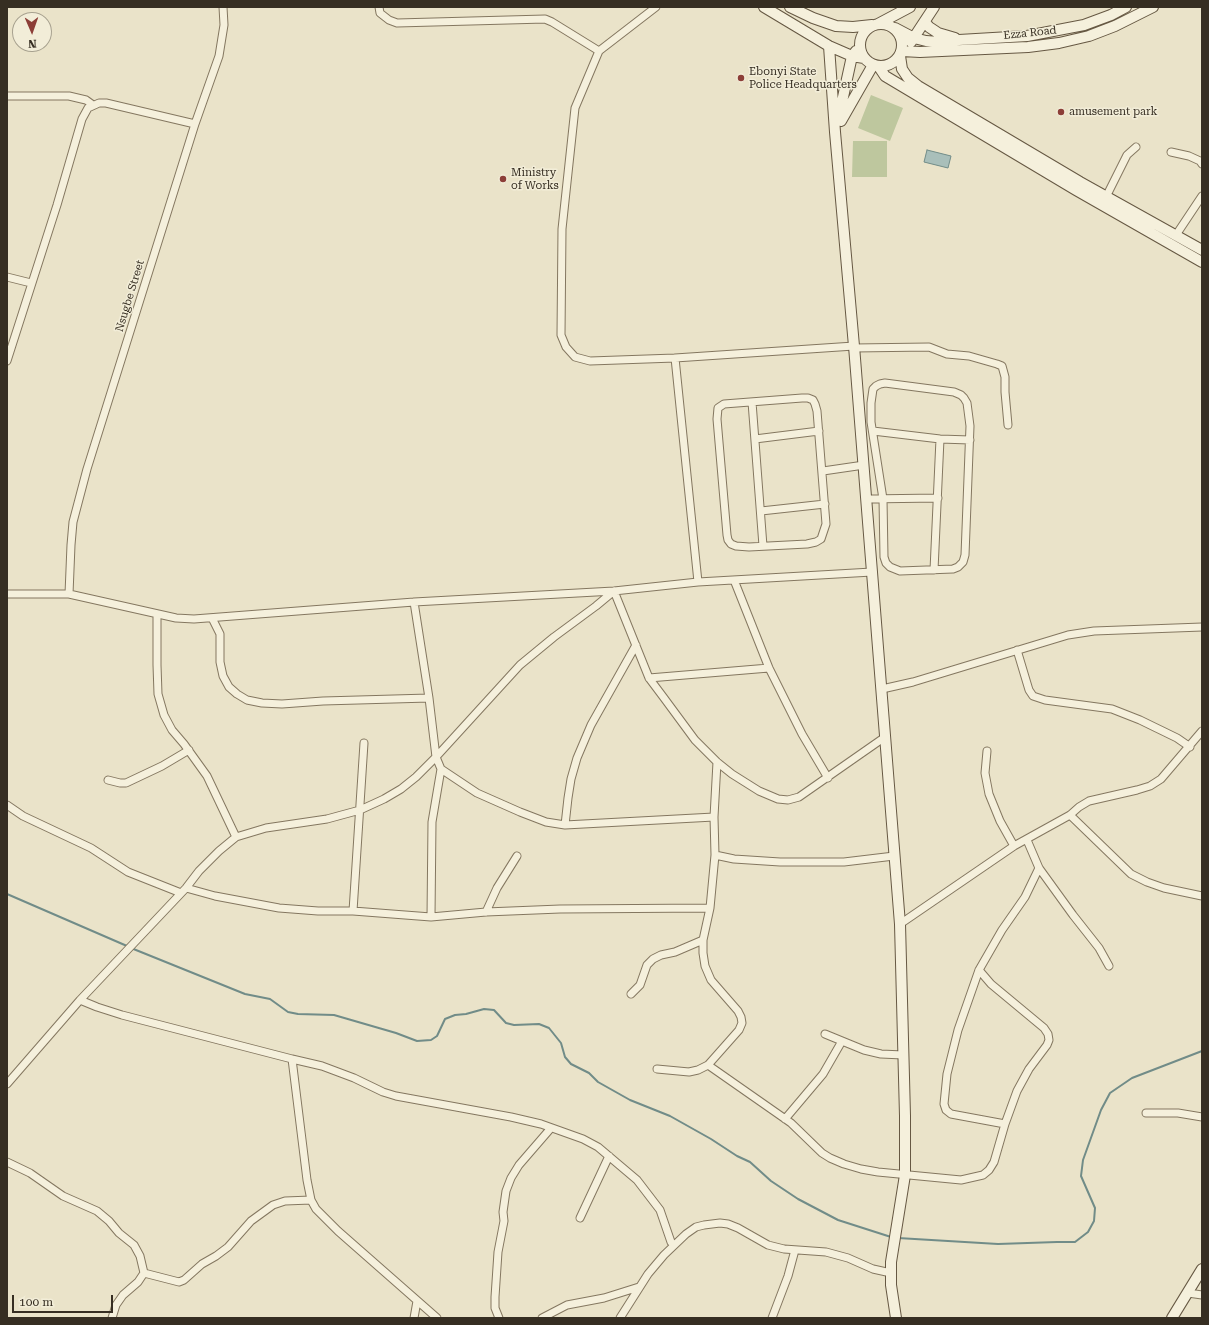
<!DOCTYPE html>
<style>
body{margin:0}
#map{position:relative;width:1209px;height:1325px;overflow:hidden;background:#eae3c9;font-family:"Roboto Serif",serif}
canvas{display:block}
.frame{position:absolute;inset:0;border:8px solid #362e22;pointer-events:none}
.north{position:absolute;left:12px;top:12px;width:40px;height:40px;box-sizing:border-box;background:#f2edd8;border:1px solid #a7a18f;border-radius:50%;rotate:178deg;font-size:11px;font-weight:700;line-height:16px;text-align:center;color:#362e22}
.north::after{content:'';display:block;margin:auto;width:14px;height:18px;background:#8c3e37;clip-path:polygon(50% 0,100% 100%,50% 72%,0 100%)}
.scale{position:absolute;left:12px;top:1295px;width:101px;height:18px;box-sizing:border-box;border:2px solid #362e22;border-top:0;padding-left:5px;font-size:12px;line-height:14px;white-space:nowrap;color:#362e22;-webkit-text-stroke:3px #f2edd8;paint-order:stroke}
</style>
<div id="map">
<canvas width="1209" height="1325"></canvas>
<div class="frame"></div>
<div class="north">N</div>
<div class="scale">100 m</div>
</div>
<script>
const context = document.querySelector('canvas').getContext('2d');
context.lineJoin = 'round';
function fill(path, color) {
  context.fillStyle = color;
  context.fill(path, 'evenodd');
}
function shape(rows) {
  const path = new Path2D();
  for (const r of rows) {
    if (r.length === 3) {
      path.moveTo(r[0] + r[2], r[1]);
      path.arc(r[0], r[1], r[2], 0, 2 * Math.PI);
      continue;
    }
    path.moveTo(r[0], r[1]);
    for (let i = 2; i < r.length; i += 2) path.lineTo(r[i], r[i + 1]);
  }
  return path;
}
function trace(path, color, width, dash) {
  context.strokeStyle = color;
  context.lineWidth = width;
  context.lineCap = dash ? 'butt' : 'round';
  context.setLineDash(dash || []);
  context.stroke(path);
}
function label(font, color, halo, rows, align = 'center') {
  context.font = font + ' "Roboto Serif",serif';
  context.lineWidth = 3;
  context.setLineDash([]);
  context.textBaseline = 'middle';
  context.strokeStyle = halo;
  context.fillStyle = color;
  for (const [text, x, y, turn = 0] of rows) {
    context.save();
    context.translate(x, y);
    context.rotate((+turn || 0) * Math.PI / 180);
    context.textAlign = isNaN(turn) ? turn : align;
    if (halo) context.strokeText(text, 0, 0);
    context.fillText(text, 0, 0);
    context.restore();
  }
}
const green = shape([
 [871,95,903,108,890,141,858,128],
 [853,141,887,141,887,177,852,177]
]);
const water = shape([
 [927,150,951,156,948,168,924,162,927,150]
]);
const stream = shape([
 [7,894,127,946],
 [131,948,245,994,270,999,288,1012,298,1014,334,1015,396,1033,417,1041,431,1040,437,1036,445,1019,455,1015,466,1014,484,1009,494,1010,506,1023,514,1025,539,1024,549,1028,561,1043,565,1057,571,1064,589,1073,598,1082,630,1100,670,1116,711,1139,737,1156,750,1162,771,1181,798,1199,838,1220,891,1237],
 [898,1238,998,1244,1057,1242,1075,1242,1088,1232,1094,1221,1095,1208,1081,1176,1083,1160,1101,1110,1110,1093,1132,1078,1202,1051]
]);
const street = shape([
 [379,7,380,13,389,20,397,23,545,19,552,22,599,51],
 [656,7,599,51,575,108,562,229,561,335,566,347,575,357,590,361,675,358,854,346],
 [7,96,69,96,86,100,93,105],
 [1171,152,1189,156,1200,161,1202,164],
 [1106,197,1127,155,1136,147],
 [1176,235,1202,196],
 [7,277,31,283],
 [854,348,929,347,947,354,969,356,997,364,1002,366,1005,377,1005,392,1008,425],
 [675,358,698,582],
 [7,361,57,205,82,119,88,108,99,103,106,103,195,124],
 [885,383,954,392,961,395,964,398,967,403,970,426,965,555,963,562,958,567,953,569,900,571,890,567,886,563,884,557,883,499,871,422,871,403,873,389,876,386,880,384,885,383],
 [802,398,808,398,813,400,815,404,817,411,826,524,821,539,816,542,807,544,749,547,736,546,731,544,728,540,727,535,717,419,718,408,724,404,802,398],
 [752,402,763,546],
 [873,431,940,439,970,440],
 [755,439,819,431],
 [823,471,864,465],
 [866,499,938,498],
 [761,511,825,504],
 [934,570,940,439],
 [734,580,769,668,802,734,828,778],
 [7,594,69,594,176,618,194,619,414,602,614,591,698,582,872,572],
 [69,594,71,545,73,522,87,469,195,124,219,56,224,25,223,7],
 [414,602,429,698,436,757,441,769,477,793,520,812,546,822,565,825,714,817],
 [157,614,157,665,158,694,164,715,172,730,184,744,207,776,236,837],
 [212,618,220,634,220,662,223,676,229,687,237,694,247,700,262,703,282,704,323,701,429,698],
 [1017,650,1029,690,1033,696,1045,700,1112,709,1140,720,1177,738,1190,747],
 [649,678,769,668],
 [882,689,913,682,1068,635,1094,631,1202,627],
 [987,751,985,773,989,794,1000,821,1014,846],
 [717,762,714,817,715,855,734,859,780,862,844,862,894,856],
 [108,780,120,783,126,783,162,766,189,750],
 [7,805,23,816,91,848,128,872,181,893],
 [1070,815,1131,874,1147,882,1164,888,1202,896],
 [565,825,568,798,571,779,577,758,591,725,636,645],
 [1027,840,1039,868,1073,915,1099,948,1109,966],
 [186,888,215,896,279,908,318,911,353,911,431,917,486,912,560,909,710,908],
 [353,911,364,743],
 [486,912,497,888,517,856],
 [431,917,432,822,441,769],
 [900,924,1014,846,1070,815,1079,807,1089,801,1137,790,1150,786,1161,779,1202,731],
 [631,994,640,985,647,965,653,959,661,955,675,952,703,940],
 [80,1000,186,888,199,871,219,851,236,837,266,828,327,819,360,810,384,799,401,789,416,777,436,757,520,665,554,637,596,606,614,591,649,678,664,698,695,740,717,762,732,774,759,791,778,799,788,800,799,797,885,737],
 [825,1034,864,1050,881,1054,903,1055],
 [292,1059,322,1066,354,1078,383,1092,396,1096,511,1117,541,1124,583,1139,598,1147,637,1180,660,1210,671,1242,674,1245],
 [708,1065,791,1123,822,1153,830,1158,844,1164,861,1169,878,1172,961,1180,983,1175,989,1170,994,1162,1005,1124,1017,1091,1029,1069,1047,1045,1049,1040,1048,1034,1044,1028,991,984,979,970],
 [657,1069,689,1072,698,1070,708,1065,739,1030,742,1023,741,1017,738,1011,711,980,705,966,703,953,703,940,710,908,715,855],
 [7,1084,80,1000,97,1007,122,1015,292,1059,307,1180,311,1200,316,1209,338,1231,437,1318],
 [1146,1113,1178,1113,1202,1117],
 [785,1119,823,1074,842,1041],
 [1005,1124,951,1114,946,1110,944,1104,947,1074,958,1030,979,970,1002,930,1025,897,1039,868],
 [7,1162,30,1173,63,1196,97,1211,109,1221,119,1233,134,1245,140,1256,144,1273,138,1282,123,1295,116,1305,112,1318],
 [580,1218,609,1156],
 [144,1273,179,1282,184,1280,202,1264,216,1256,228,1247,251,1221,273,1205,285,1201,311,1200],
 [1188,1293,1202,1295],
 [414,1318,417,1301],
 [499,1318,495,1308,495,1297,498,1252,504,1221,503,1212,506,1191,511,1178,519,1165,551,1128],
 [542,1318,567,1305,604,1298,639,1287],
 [620,1318,648,1274,664,1255,686,1234,696,1227,704,1225,720,1223,728,1224,738,1228,768,1245,784,1249,826,1252,848,1258,873,1269,891,1273],
 [772,1318,788,1276,795,1250]
]);
const secondary = shape([
 [764,7,829,46,852,56,864,58],
 [790,7,813,18,836,26,853,27,872,25],
 [925,22,929,27,938,33,955,38],
 [881,45,21],
 [878,24,910,7],
 [895,28,914,38,926,41,939,42,959,40,1027,36,1084,25,1111,15,1126,7],
 [911,42,934,7],
 [829,46,835,132,854,346,900,924,905,1116,905,1175,891,1262,891,1285,896,1318],
 [902,51,920,52,1028,47,1059,43,1089,36,1115,26,1153,7],
 [900,56,902,69,908,78,918,86,1080,182,1202,250],
 [879,67,885,76,1076,190,1202,262],
 [838,120,852,56,856,51],
 [841,121,873,65],
 [1172,1318,1202,1269]
]);
const markers = [
 [741,78,4,"#8c3e37"],
 [1061,112,4,"#8c3e37"],
 [503,179,4,"#8c3e37"]
];
const streetNames = [
 ["Ezza Road",1030,33,-6],
 ["Nsugbe Street",130,296,-73]
];
const poiNames = [
 ["Ebonyi State",749,72],
 ["Police Headquarters",749,85],
 ["amusement park",1069,112],
 ["Ministry",511,173],
 ["of Works",511,186]
];
fill(green, '#bec79e');
fill(water, '#a9bfba');
trace(water, '#718c88', 1);
trace(stream, '#718c88', 2);
trace(street, '#847760', 9);
trace(secondary, '#665843', 12);
trace(street, '#f5f0dc', 7);
trace(secondary, '#f5f0dc', 10);
for (const [x, y, r, color] of markers) {
  const dot = new Path2D();
  dot.arc(x, y, r, 0, 2 * Math.PI);
  context.fillStyle = color;
  context.fill(dot);
  trace(dot, '#f2edd8', 1.5);
}
label('11px', '#362e22', '#f2edd8', streetNames);
label('11px', '#362e22', '#f2edd8', poiNames, 'left');
</script>
